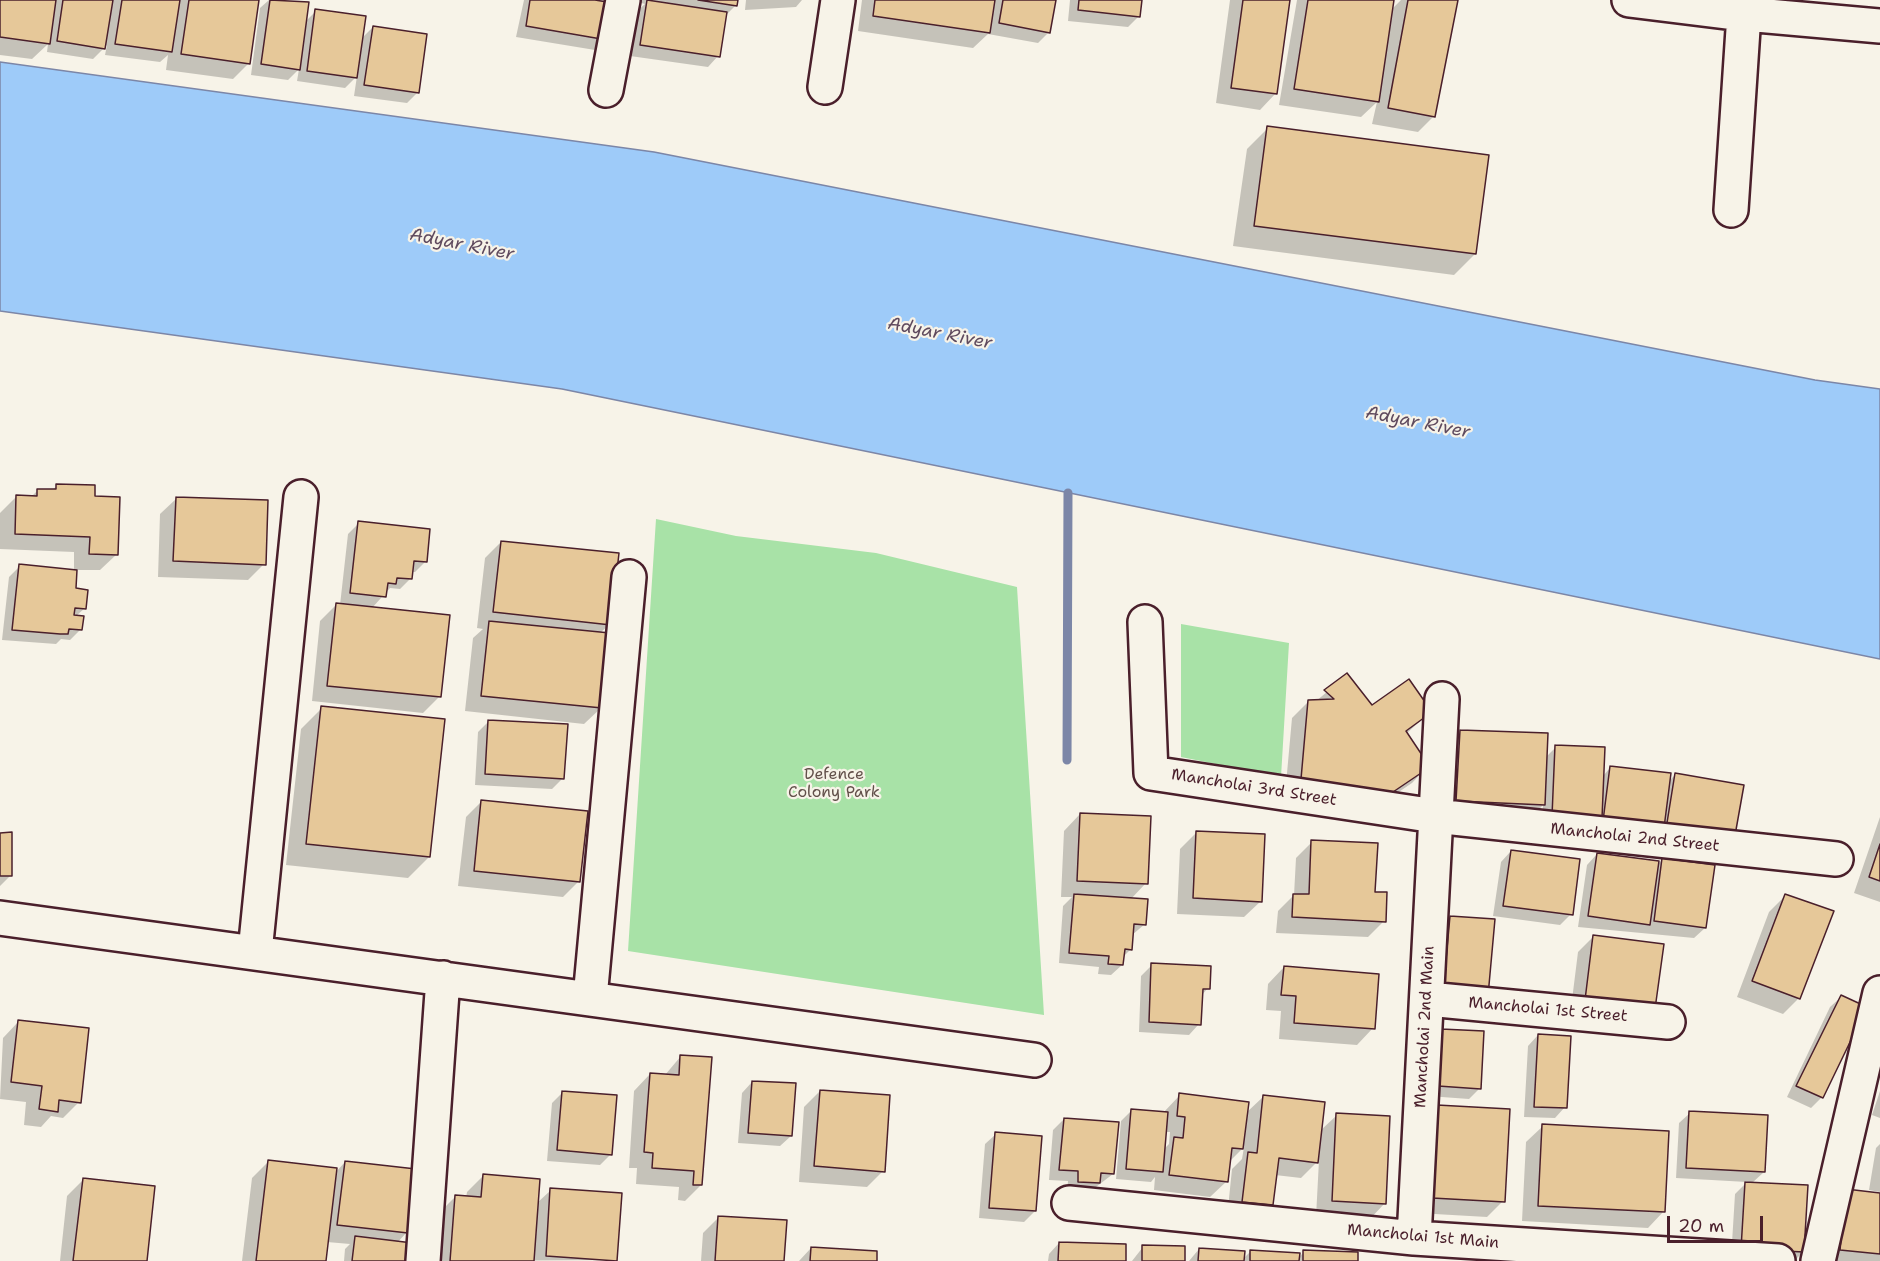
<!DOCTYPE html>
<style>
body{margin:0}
#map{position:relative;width:1880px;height:1261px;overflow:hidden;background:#f7f3e8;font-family:"Shantell Sans",sans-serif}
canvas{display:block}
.scale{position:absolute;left:1667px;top:1216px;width:96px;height:27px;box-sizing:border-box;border:3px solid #4a1f2b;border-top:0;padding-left:8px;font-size:18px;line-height:21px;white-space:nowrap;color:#4a1f2b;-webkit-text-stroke:4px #f7f3e8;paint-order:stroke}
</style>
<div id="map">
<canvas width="1880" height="1261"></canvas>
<div class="scale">20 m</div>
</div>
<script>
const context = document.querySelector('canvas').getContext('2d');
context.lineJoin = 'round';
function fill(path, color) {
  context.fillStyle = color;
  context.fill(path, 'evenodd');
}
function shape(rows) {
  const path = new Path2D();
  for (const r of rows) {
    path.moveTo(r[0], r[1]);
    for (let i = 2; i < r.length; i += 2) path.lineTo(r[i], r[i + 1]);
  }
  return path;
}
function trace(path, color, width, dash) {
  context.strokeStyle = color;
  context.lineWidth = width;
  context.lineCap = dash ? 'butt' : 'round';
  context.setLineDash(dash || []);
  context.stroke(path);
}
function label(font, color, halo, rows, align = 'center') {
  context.font = font + ' "Shantell Sans",sans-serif';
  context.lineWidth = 4.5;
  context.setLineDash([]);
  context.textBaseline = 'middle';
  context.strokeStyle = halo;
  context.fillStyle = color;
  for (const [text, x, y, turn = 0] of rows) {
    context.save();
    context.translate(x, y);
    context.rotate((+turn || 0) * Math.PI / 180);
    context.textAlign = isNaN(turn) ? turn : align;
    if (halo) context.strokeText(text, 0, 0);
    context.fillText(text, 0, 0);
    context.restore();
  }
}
const green = shape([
 [656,519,736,536,876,553,1017,587,1044,1015,628,951],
 [1181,624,1289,643,1281,777,1181,757]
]);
const water = shape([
 [0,62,654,152,1815,380,1880,389,1880,659,562,389,0,311,0,62]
]);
const shadow = shape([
 [0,0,258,0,249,63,233,79,166,70,168,55,160,62,105,55,107,45,93,59,47,52,48,44,32,59,0,55],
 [269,0,308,3,305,22,316,11,361,39,373,27,418,92,407,103,354,96,357,76,345,88,297,81,299,69,288,80,251,75,260,8],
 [524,0,608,0,605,39,595,50,516,37],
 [630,0,737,0,736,5,724,17,718,56,708,67,630,56,636,12,645,4],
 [746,0,802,0,796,7,745,10],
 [862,0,1055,0,1049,32,1038,43,988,34,973,48,858,31],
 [1070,0,1141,0,1139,16,1128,27,1068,21],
 [1230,0,1289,0,1276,93,1260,110,1216,103],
 [1297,0,1393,0,1391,10,1401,0,1456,0,1434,116,1418,132,1372,124,1377,102,1361,117,1279,105],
 [1268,128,1475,254,1454,275,1233,246,1247,149],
 [57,486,93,497,117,554,100,570,76,570,74,590,85,608,76,616,81,629,70,640,61,639,56,644,2,640,9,577,20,566,74,571,74,552,0,549,0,513,17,496,31,497,38,490,52,490],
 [177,498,264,564,248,580,158,577,160,514],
 [359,523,425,562,415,572,411,572,410,579,400,589,390,588,372,608,439,697,423,713,312,701,320,621,336,605,340,605,348,534],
 [501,542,610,624,600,633,601,708,584,724,465,711,473,638,483,629,477,628,485,558],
 [1347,675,1372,707,1430,712,1406,734,1428,766,1412,783,1375,808,1285,795,1292,718,1308,702,1315,702],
 [322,708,429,857,408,878,286,865,301,729],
 [488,722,563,778,552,789,475,785,478,732],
 [1460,731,1546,757,1556,747,1603,776,1610,768,1668,782,1676,774,1733,840,1542,826,1543,805,1528,821,1441,817,1444,747],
 [482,801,579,881,563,897,458,886,466,817],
 [1080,814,1146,883,1130,900,1145,924,1132,935,1131,949,1123,957,1122,965,1111,975,1098,974,1099,967,1059,963,1063,906,1072,897,1061,897,1064,831],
 [1880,817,1880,902,1854,893],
 [1196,833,1261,901,1244,917,1177,914,1180,849],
 [0,834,11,875,0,886],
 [1312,842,1374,894,1384,921,1368,937,1276,933,1278,911,1294,895,1296,858],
 [1511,851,1571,914,1560,925,1493,916,1501,862],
 [1597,854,1659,863,1663,859,1705,928,1694,938,1578,927,1587,865],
 [1786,895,1799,998,1783,1014,1737,997,1769,912],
 [1450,917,1493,921,1433,1003,1440,928],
 [1594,936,1663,945,1570,1016,1578,952],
 [1152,965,1208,988,1201,996,1199,1024,1189,1035,1139,1032,1141,976],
 [1284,967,1373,1028,1357,1045,1279,1039,1281,1011,1266,1010,1268,984],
 [1841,997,1822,1097,1811,1108,1787,1097,1830,1007],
 [19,1021,79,1102,63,1118,51,1116,41,1127,24,1125,26,1102,0,1099,3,1038],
 [1538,1035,1565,1107,1555,1118,1524,1117,1528,1046],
 [1431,1041,1480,1088,1469,1099,1428,1096],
 [681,1056,701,1185,685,1201,678,1200,679,1187,636,1184,637,1168,629,1168,634,1091,650,1074,665,1075],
 [752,1082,791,1136,780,1146,738,1143,742,1093],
 [820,1091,883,1171,867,1187,799,1182,804,1107],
 [1880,1091,1880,1118,1872,1115],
 [563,1092,611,1154,600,1165,547,1161,552,1103],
 [1180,1095,1246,1113,1264,1096,1320,1131,1337,1115,1385,1203,1369,1220,1316,1217,1319,1160,1301,1178,1275,1175,1272,1204,1256,1220,1227,1218,1232,1169,1242,1159,1244,1147,1229,1162,1227,1181,1210,1197,1154,1190,1155,1177,1151,1182,1116,1179,1121,1121,1132,1110,1163,1113],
 [1165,1132,1170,1132,1169,1144,1163,1150],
 [1690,1113,1764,1172,1752,1183,1803,1252,1794,1261,1731,1259,1735,1194,1747,1182,1676,1178,1679,1123],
 [1064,1119,1113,1174,1088,1193,1067,1192,1068,1181,1049,1180,1053,1130],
 [1422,1123,1503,1201,1487,1217,1417,1213],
 [1543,1126,1664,1211,1648,1228,1522,1221,1526,1142],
 [996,1134,1035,1211,1024,1222,979,1218,985,1144],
 [1880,1144,1880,1192,1869,1190,1876,1148],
 [268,1162,335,1173,345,1162,407,1232,397,1243,418,1261,344,1261,345,1249,350,1244,327,1242,325,1261,242,1261,252,1178],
 [483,1176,536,1204,551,1190,616,1260,436,1261,439,1213,455,1197,466,1198,467,1192],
 [84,1179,145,1261,60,1261,67,1196],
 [1880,1194,1880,1261,1834,1261,1836,1202],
 [719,1217,782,1261,701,1261,703,1233],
 [1059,1243,1124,1261,1048,1261,1049,1254],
 [1143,1247,1184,1261,1132,1261],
 [811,1248,875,1261,799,1261],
 [1199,1249,1243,1259,1251,1251,1298,1258,1304,1252,1356,1261,1189,1261]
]);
const stream = shape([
 [1067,760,1068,493]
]);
const building = shape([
 [0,0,56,0,50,44,0,37,0,0],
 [63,0,113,0,105,49,57,41,63,0],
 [122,0,180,0,172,52,115,44,122,0],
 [189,0,259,0,250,64,181,54,189,0],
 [270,0,309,2,300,70,261,64,270,0],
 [530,0,595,0,613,3,607,40,526,26,530,0],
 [647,0,727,12,720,57,640,45,647,0],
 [698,0,738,0,737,6,698,0],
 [875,0,995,0,990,33,873,16,875,0],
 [1003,0,1056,0,1050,33,999,23,1003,0],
 [1079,0,1142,0,1140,17,1078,10,1079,0],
 [1243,0,1290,0,1277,94,1231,88,1243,0],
 [1308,0,1394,0,1379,102,1294,89,1308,0],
 [1408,0,1458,0,1435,117,1388,108,1408,0],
 [315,9,366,16,357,78,307,71,315,9],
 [373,26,427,34,419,93,364,85,373,26],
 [1267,126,1489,155,1476,254,1254,226,1267,126],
 [56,484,95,485,95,496,120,497,118,555,89,554,90,537,15,534,16,495,37,496,37,489,56,489,56,484],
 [176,497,268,500,266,565,173,561,176,497],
 [358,521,430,529,427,562,414,561,412,579,397,578,396,584,388,583,386,597,350,593,358,521],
 [501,541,619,553,611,625,493,612,501,541],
 [19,564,77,570,76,588,88,590,86,609,75,608,74,615,84,616,82,630,69,629,68,634,60,634,12,630,19,564],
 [336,603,450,615,441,697,327,686,336,603],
 [489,621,610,633,602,708,481,696,489,621],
 [1347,673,1372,705,1409,679,1432,712,1406,731,1430,767,1393,792,1368,795,1301,779,1308,700,1334,699,1324,690,1347,673],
 [321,706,445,719,430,857,306,844,321,706],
 [488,720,568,724,564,779,485,774,488,720],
 [1460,730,1548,733,1545,805,1456,801,1460,730],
 [1555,745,1605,747,1602,818,1552,816,1555,745],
 [1610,766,1671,773,1664,828,1603,821,1610,766],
 [1675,773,1744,785,1734,841,1666,829,1675,773],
 [481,800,588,811,580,882,474,871,481,800],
 [1080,813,1151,816,1148,884,1077,881,1080,813],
 [1196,831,1265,834,1262,902,1193,898,1196,831],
 [12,832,12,876,0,876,0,833,12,832],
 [1311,840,1378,843,1375,892,1387,892,1386,922,1292,917,1293,894,1309,894,1311,840],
 [1880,844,1880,881,1869,877,1880,844],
 [1511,850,1580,859,1573,915,1503,906,1511,850],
 [1597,853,1659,861,1650,925,1588,916,1597,853],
 [1662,858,1715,865,1706,928,1654,921,1662,858],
 [1074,894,1148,899,1146,925,1134,924,1132,950,1125,949,1123,965,1108,964,1109,956,1069,953,1074,894],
 [1785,894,1834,911,1800,999,1752,981,1785,894],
 [1450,916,1495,919,1488,996,1443,992,1450,916],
 [1593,935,1664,944,1655,1009,1585,1000,1593,935],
 [1151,963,1211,966,1210,989,1203,989,1201,1025,1149,1022,1151,963],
 [1284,966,1379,974,1375,1029,1294,1023,1296,996,1281,995,1284,966],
 [1841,995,1867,1007,1823,1098,1796,1086,1841,995],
 [18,1020,89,1028,81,1103,59,1100,58,1112,39,1109,42,1086,11,1082,18,1020],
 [1441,1029,1484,1031,1481,1089,1438,1086,1441,1029],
 [1538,1034,1571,1036,1567,1108,1534,1107,1538,1034],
 [680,1055,712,1057,702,1185,693,1185,694,1171,652,1168,653,1153,644,1152,650,1073,679,1075,680,1055],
 [752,1081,796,1083,792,1136,748,1133,752,1081],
 [820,1090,890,1095,885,1172,814,1166,820,1090],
 [562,1091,617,1095,612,1155,557,1150,562,1091],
 [1179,1093,1249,1102,1243,1149,1232,1148,1228,1182,1169,1175,1174,1137,1183,1138,1185,1117,1177,1116,1179,1093],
 [1263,1095,1325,1102,1318,1163,1279,1158,1273,1205,1242,1202,1248,1152,1257,1153,1263,1095],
 [1437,1105,1510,1109,1505,1202,1432,1198,1437,1105],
 [1131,1109,1168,1112,1163,1172,1126,1169,1131,1109],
 [1689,1111,1768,1115,1765,1172,1686,1168,1689,1111],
 [1336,1113,1390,1116,1386,1204,1332,1201,1336,1113],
 [1064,1118,1119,1122,1114,1174,1101,1173,1100,1183,1078,1182,1078,1171,1059,1170,1064,1118],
 [1542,1124,1669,1131,1665,1212,1538,1206,1542,1124],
 [995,1132,1042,1136,1036,1211,989,1208,995,1132],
 [268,1160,337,1168,326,1261,256,1261,268,1160],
 [345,1161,416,1169,408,1233,337,1225,345,1161],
 [483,1174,540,1179,534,1261,450,1261,455,1195,481,1197,483,1174],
 [83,1178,155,1186,147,1261,73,1261,83,1178],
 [1745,1182,1808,1185,1804,1252,1741,1249,1745,1182],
 [550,1188,622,1193,617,1261,546,1256,550,1188],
 [1846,1189,1880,1193,1880,1254,1840,1250,1846,1189],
 [718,1216,787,1220,784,1261,715,1261,718,1216],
 [355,1236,421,1244,419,1261,352,1261,355,1236],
 [1059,1242,1126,1244,1126,1261,1058,1261,1059,1242],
 [1142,1245,1185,1246,1185,1261,1142,1261,1142,1245],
 [811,1247,877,1251,877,1261,810,1261,811,1247],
 [1199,1248,1245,1251,1244,1261,1198,1261,1199,1248],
 [1250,1250,1300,1253,1299,1261,1250,1261,1250,1250],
 [1303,1250,1358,1252,1358,1261,1303,1261,1303,1250]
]);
const minor = shape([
 [1629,0,1734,13,1880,26],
 [825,87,838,0],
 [606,90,623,0],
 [1731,210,1744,14],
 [1145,622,1151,773,1435,816,1836,859],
 [0,918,1034,1060],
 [255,952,301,497],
 [590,998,629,577],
 [1428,999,1668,1022],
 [1069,1203,1414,1238,1778,1261],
 [1414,1238,1442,699],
 [423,1261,443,978],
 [1818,1261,1880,993]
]);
const parkNames = [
 ["Defence",834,775],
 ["Colony Park",834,793]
];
const streetNames = [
 ["Mancholai 3rd Street",1254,788,9],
 ["Mancholai 2nd Street",1635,838,6],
 ["Mancholai 1st Street",1548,1010,5],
 ["Mancholai 2nd Main",1425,1027,-87],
 ["Mancholai 1st Main",1423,1237,5]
];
const waterNames = [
 ["Adyar River",462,245,11],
 ["Adyar River",940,334,11],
 ["Adyar River",1418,423,11]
];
fill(green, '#a8e2a7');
fill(water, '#9ecbf9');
trace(water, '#7c86a7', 1.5);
fill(shadow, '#0003');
trace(stream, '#7c86a7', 9);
fill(building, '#e6c899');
trace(building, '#4a1f2b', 1.5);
trace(minor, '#4a1f2b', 38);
trace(minor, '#f7f3e8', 33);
label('16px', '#62504a', '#f7f3e8', parkNames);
label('16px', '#4a1f2b', '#f7f3e8', streetNames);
label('italic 18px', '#5f4a5e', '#f7f3e8', waterNames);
</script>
